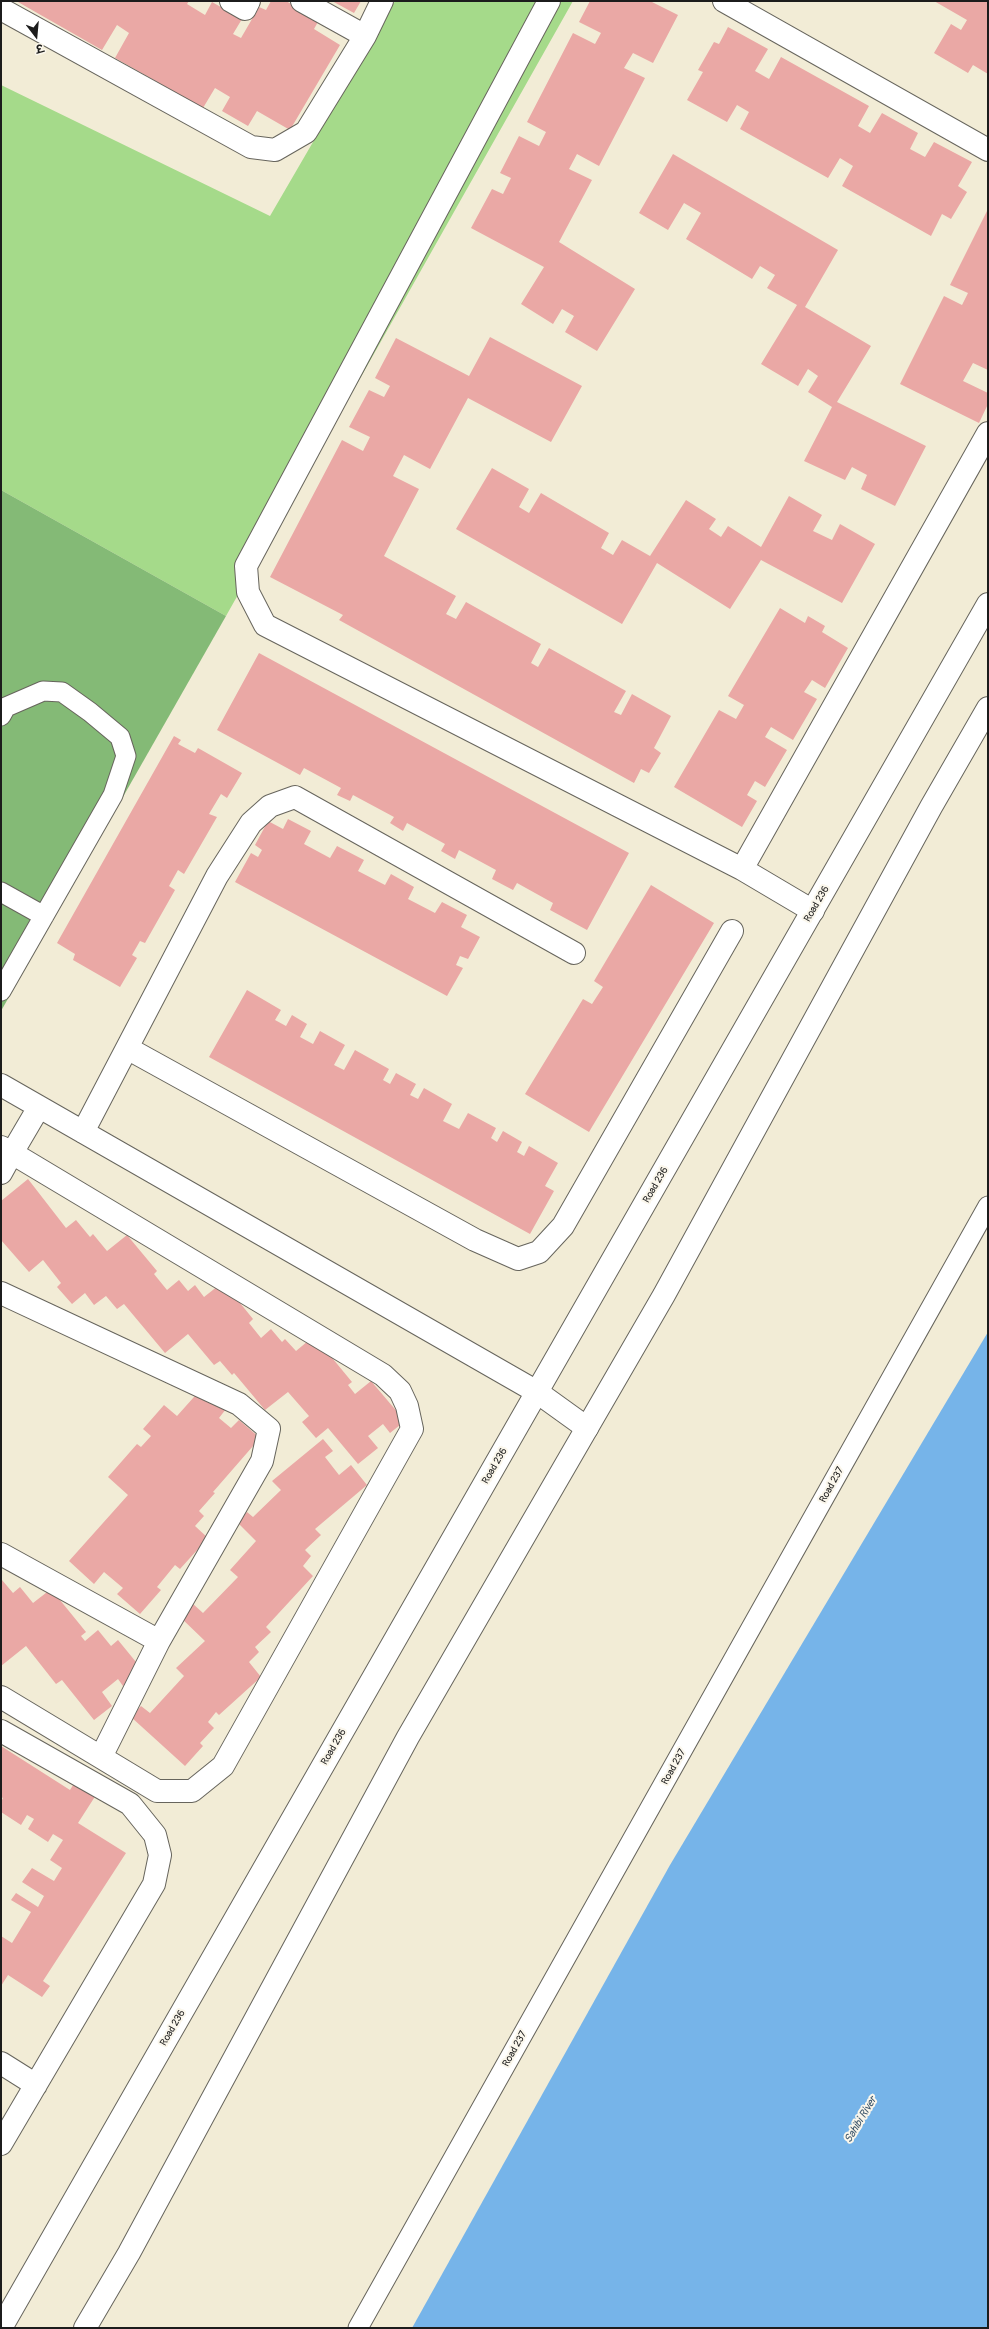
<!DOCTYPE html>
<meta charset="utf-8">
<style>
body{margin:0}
#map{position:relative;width:989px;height:2329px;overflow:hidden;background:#f2ecd6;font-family:Pangolin,"Playpen Sans Deva",sans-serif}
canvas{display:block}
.frame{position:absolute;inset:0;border:2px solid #1c1c1c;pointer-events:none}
.north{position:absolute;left:16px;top:16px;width:40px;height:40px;-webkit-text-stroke:3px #fbf7ec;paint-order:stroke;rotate:164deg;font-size:11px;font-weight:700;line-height:16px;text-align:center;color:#1c1c1c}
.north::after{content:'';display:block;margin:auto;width:14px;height:18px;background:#1c1c1c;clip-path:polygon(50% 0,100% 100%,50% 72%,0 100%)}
</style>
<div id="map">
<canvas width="989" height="2329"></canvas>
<div class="frame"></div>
<div class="north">उ</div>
</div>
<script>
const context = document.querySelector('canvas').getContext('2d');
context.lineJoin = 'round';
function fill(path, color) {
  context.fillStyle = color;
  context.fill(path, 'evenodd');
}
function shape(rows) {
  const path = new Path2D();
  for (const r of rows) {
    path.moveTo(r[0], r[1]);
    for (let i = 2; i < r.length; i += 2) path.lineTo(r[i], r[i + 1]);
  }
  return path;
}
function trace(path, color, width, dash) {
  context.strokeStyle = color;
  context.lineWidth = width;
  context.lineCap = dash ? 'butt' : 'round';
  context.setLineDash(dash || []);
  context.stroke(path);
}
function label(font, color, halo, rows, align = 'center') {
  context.font = font + ' Pangolin,sans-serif';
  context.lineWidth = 4;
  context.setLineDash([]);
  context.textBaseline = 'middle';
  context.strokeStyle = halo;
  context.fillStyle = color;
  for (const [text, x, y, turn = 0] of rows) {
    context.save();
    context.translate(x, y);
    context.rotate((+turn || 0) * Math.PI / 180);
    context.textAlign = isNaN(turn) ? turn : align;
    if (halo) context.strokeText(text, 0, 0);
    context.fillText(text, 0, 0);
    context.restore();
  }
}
const green = shape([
 [395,1,573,1,226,616,1,490,1,85,270,216]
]);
const forest = shape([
 [1,490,226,616,1,1011]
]);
const water = shape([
 [988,1332,988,2328,412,2328,670,1865]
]);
const building = shape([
 [18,1,189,1,187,4,205,15,212,2,242,19,233,34,241,38,259,7,266,10,271,1,286,1,319,20,314,29,340,45,290,130,257,111,248,126,222,111,230,97,215,88,203,108,115,58,129,33,117,25,102,50,18,2],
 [332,1,361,1,354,13],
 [590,1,650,1,678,15,653,63,633,53,624,68,645,78,599,166,577,154,569,169,592,180,559,242,635,289,597,351,565,332,574,316,562,309,553,324,521,304,544,267,471,228,492,189,503,194,511,178,500,173,519,136,539,146,546,132,527,122,573,33,595,44,601,33,579,22],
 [934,1,988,1,988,74,973,65,968,73,934,53,951,24,961,30,967,20],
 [728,27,768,49,755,71,769,79,781,57,869,106,858,126,870,133,882,113,918,133,910,149,925,157,934,142,972,162,958,186,967,192,951,219,942,214,931,236,842,186,853,166,840,158,828,178,740,129,749,112,737,105,727,122,687,100,703,72,698,70,714,42,719,44],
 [673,154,838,250,805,307,871,346,837,402,926,446,895,506,861,489,867,475,852,467,845,480,804,461,832,407,808,392,818,376,808,369,798,386,761,364,797,305,767,288,775,275,760,266,752,279,686,239,701,213,684,203,668,230,639,213],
 [988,209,988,370,973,363,963,381,988,393,988,404,979,423,900,384,944,296,962,305,968,293,950,285],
 [490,337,582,386,551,442,468,398,430,469,404,455,393,476,419,489,384,556,456,596,446,614,456,619,466,602,541,644,531,663,538,667,549,648,626,691,614,712,621,715,632,694,671,716,654,748,661,753,649,773,641,769,634,783,339,620,343,615,270,577,342,440,363,451,370,437,349,427,369,390,384,397,390,386,375,378,396,338,469,376],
 [492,468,529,489,519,507,529,513,541,493,609,533,601,548,613,555,622,540,650,556,686,500,716,519,709,529,721,537,728,526,761,547,789,496,822,515,813,531,832,540,840,524,875,544,842,603,761,560,730,609,657,563,622,624,456,529],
 [780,608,805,623,808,616,825,626,822,632,848,648,825,688,812,680,804,692,817,699,793,740,771,727,765,737,787,750,765,787,755,781,747,795,757,801,742,827,674,787,719,710,736,719,744,705,728,696],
 [259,653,629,853,587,930,550,910,553,903,517,883,513,890,492,879,496,870,459,850,455,859,441,851,445,844,407,823,403,831,390,823,394,817,353,795,350,801,337,795,341,788,304,768,300,775,217,730],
 [174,736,181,740,178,744,195,753,198,748,242,773,227,798,221,794,209,814,217,817,184,874,178,870,169,886,175,890,145,943,140,941,132,955,137,958,120,987,73,960,75,954,57,943],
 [288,819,311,831,304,844,330,858,337,846,364,860,358,871,385,885,391,874,414,887,408,899,435,913,442,902,467,915,461,927,480,937,468,959,460,956,456,965,463,968,447,996,235,882,251,853,258,857,262,850,255,845,268,821,283,829],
 [651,885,714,923,589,1132,525,1094,583,999,592,1004,603,987,594,981],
 [247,990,281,1010,275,1020,286,1026,292,1015,307,1024,300,1037,313,1044,320,1031,345,1045,334,1065,344,1070,355,1050,389,1069,383,1080,390,1084,396,1073,416,1084,410,1095,418,1099,424,1088,452,1104,443,1121,459,1129,468,1113,496,1128,491,1138,497,1142,503,1131,522,1142,517,1152,524,1156,529,1146,558,1163,545,1186,554,1191,530,1234,209,1057],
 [28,1179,66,1228,76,1220,90,1237,93,1234,107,1251,127,1235,157,1271,154,1274,167,1290,179,1280,188,1291,195,1285,204,1297,223,1282,253,1319,249,1323,261,1338,271,1329,282,1342,285,1339,296,1351,314,1336,352,1382,348,1385,355,1394,371,1381,405,1421,390,1433,383,1424,368,1436,378,1448,358,1464,328,1428,316,1438,302,1422,309,1416,288,1392,265,1410,234,1373,232,1375,220,1361,214,1365,188,1334,165,1353,124,1304,117,1309,106,1296,94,1305,85,1293,72,1304,57,1287,61,1283,43,1260,29,1272,1,1240,1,1201],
 [202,1388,226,1409,219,1418,231,1428,239,1420,260,1438,213,1492,215,1493,199,1511,204,1516,195,1526,208,1538,180,1569,175,1565,157,1587,161,1590,140,1614,117,1594,123,1588,104,1572,94,1584,69,1561,128,1495,108,1477,137,1444,141,1447,151,1436,143,1429,164,1405,177,1416],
 [323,1439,333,1451,325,1457,339,1475,351,1465,367,1485,315,1529,321,1535,305,1550,311,1556,303,1566,313,1576,266,1627,271,1632,255,1647,259,1652,249,1662,261,1677,219,1715,216,1712,208,1722,214,1728,200,1743,203,1746,185,1766,131,1717,141,1706,150,1713,184,1676,176,1668,205,1641,179,1616,192,1603,203,1613,238,1577,230,1570,256,1541,237,1522,247,1512,253,1517,281,1490,272,1481],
 [2,1580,13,1593,20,1587,33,1603,51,1589,86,1632,81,1636,85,1641,98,1630,111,1646,118,1640,136,1662,135,1663,141,1671,123,1686,118,1679,102,1692,112,1706,94,1720,62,1680,56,1684,26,1646,1,1666],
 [1,1746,70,1790,75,1782,96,1795,78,1823,126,1853,43,1981,50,1986,42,1997,8,1975,1,1986,1,1936,12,1943,31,1912,11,1900,16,1893,38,1907,44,1896,22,1882,32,1868,54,1881,62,1868,50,1860,63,1840,53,1834,48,1842,28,1829,34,1819,27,1815,21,1825,1,1812,1,1802,3,1798,1,1797]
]);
const service = shape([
 [1,716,6,707,43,691,62,692,90,712,120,737,126,756,113,795,1,991],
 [1,892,44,916],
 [358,2328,988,1206]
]);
const minor = shape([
 [231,1,245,9,249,1],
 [302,1,365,36],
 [549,1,246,566,248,592,265,625,742,869,813,911],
 [724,1,988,150],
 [1,9,251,147,275,150,306,132,365,36,382,1],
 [742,869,988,433],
 [127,1048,475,1240,518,1259,539,1252,563,1226,732,931],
 [1,1085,537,1392,587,1428],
 [83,1132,217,876,251,823,270,806,295,797,574,953],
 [1,1147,12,1153,1,1173],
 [1,1293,239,1404,269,1429,262,1461,159,1641,1,1554],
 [1,1697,157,1791,192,1791,223,1766,412,1429,407,1406,400,1391,383,1375,12,1153,39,1107],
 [1,1731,130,1804,155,1835,160,1855,154,1884,1,2144],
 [101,1757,159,1641],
 [1,2063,36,2085]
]);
const tertiary = shape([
 [1,2328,988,604],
 [85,2328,129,2253,408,1737,664,1295,931,807,988,708]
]);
const streetNames = [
 ["Road 236",817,904,-60],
 ["Road 236",656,1185,-60],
 ["Road 236",495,1466,-60],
 ["Road 237",832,1485,-61],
 ["Road 236",334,1747,-60],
 ["Road 237",674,1767,-61],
 ["Road 236",173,2028,-60],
 ["Road 237",515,2049,-61]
];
const waterNames = [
 ["Sahibi River",861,2120,-59]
];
fill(green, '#a5da8a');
fill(forest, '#84ba76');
fill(water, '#76b4e9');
fill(building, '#eaa8a5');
trace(service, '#67655d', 21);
trace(minor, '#67655d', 24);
trace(tertiary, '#67655d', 24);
trace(service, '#fff', 19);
trace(minor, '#fff', 22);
trace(tertiary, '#fff', 22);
label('10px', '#1c1c1c', '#fbf7ec', streetNames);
label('italic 11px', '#40596e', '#fbf7ec', waterNames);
</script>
